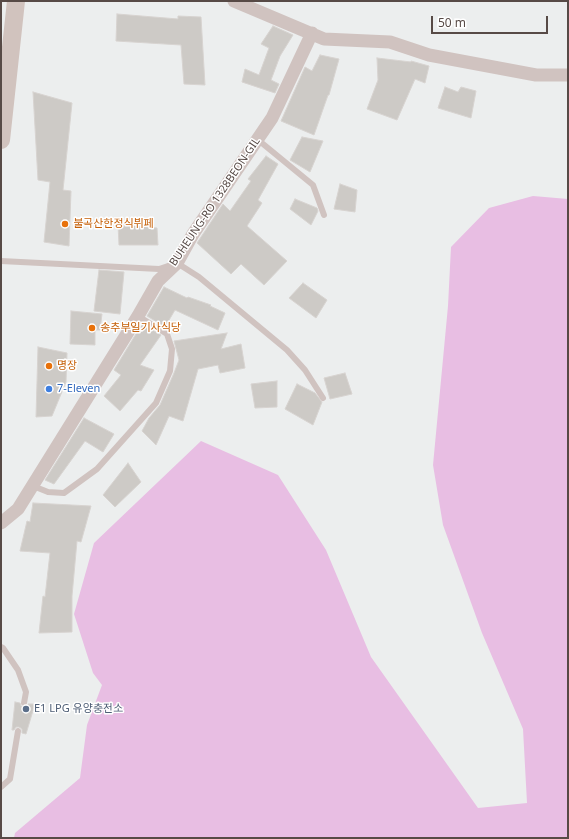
<!DOCTYPE html>
<meta charset="utf-8">
<style>
body{margin:0}
#map{position:relative;width:569px;height:839px;overflow:hidden;background:#eceeee;font-family:"Noto Sans",sans-serif}
canvas{display:block}
.frame{position:absolute;inset:0;border:2px solid #574a46;pointer-events:none}
.scale{position:absolute;left:431px;top:16px;width:117px;height:18px;box-sizing:border-box;border:2px solid #574a46;border-top:0;padding-left:5px;font-size:12px;line-height:14px;white-space:nowrap;color:#574a46;-webkit-text-stroke:3px #fff;paint-order:stroke}
</style>
<div id="map">
<canvas width="569" height="839"></canvas>
<div class="frame"></div>
<div class="scale">50 m</div>
</div>
<script>
const context = document.querySelector('canvas').getContext('2d');
context.lineJoin = 'round';
function fill(path, color) {
  context.fillStyle = color;
  context.fill(path, 'evenodd');
}
function shape(rows) {
  const path = new Path2D();
  for (const r of rows) {
    path.moveTo(r[0], r[1]);
    for (let i = 2; i < r.length; i += 2) path.lineTo(r[i], r[i + 1]);
  }
  return path;
}
function trace(path, color, width, dash) {
  context.strokeStyle = color;
  context.lineWidth = width;
  context.lineCap = dash ? 'butt' : 'round';
  context.setLineDash(dash || []);
  context.stroke(path);
}
function label(font, color, halo, rows, align = 'center') {
  context.font = font + ' "Noto Sans","Noto Sans KR",sans-serif';
  context.lineWidth = 3;
  context.setLineDash([]);
  context.textBaseline = 'middle';
  context.strokeStyle = halo;
  context.fillStyle = color;
  for (const [text, x, y, turn = 0] of rows) {
    context.save();
    context.translate(x, y);
    context.rotate((+turn || 0) * Math.PI / 180);
    context.textAlign = isNaN(turn) ? turn : align;
    if (halo) context.strokeText(text, 0, 0);
    context.fillText(text, 0, 0);
    context.restore();
  }
}
const green = shape([
 [533,196,568,199,568,838,14,838,15,833,80,778,87,725,102,685,93,673,74,614,94,543,201,441,278,475,326,550,371,657,478,808,527,803,523,729,482,633,443,525,433,465,448,306,451,247,489,208]
]);
const building = shape([
 [117,14,178,19,178,16,201,17,205,85,184,84,181,45,116,41,117,14],
 [273,26,293,35,280,56,271,80,279,84,275,93,242,82,245,69,259,75,269,48,261,44,273,26],
 [320,55,339,59,329,95,328,95,314,135,281,121,305,67,312,71,320,55],
 [377,58,411,62,411,61,429,66,425,83,415,79,397,120,367,109,378,80,377,58],
 [445,87,458,92,461,87,476,91,471,118,438,108,445,87],
 [33,92,72,103,63,190,71,191,69,246,44,242,50,182,38,180,33,92],
 [302,137,323,141,310,172,290,160,302,137],
 [266,156,278,164,258,200,262,203,247,226,287,261,264,285,241,264,231,274,197,243,223,204,230,211,251,181,248,179,266,156],
 [340,184,357,190,355,212,334,209,340,184],
 [295,199,317,208,318,211,311,225,290,209,295,199],
 [118,224,157,228,158,245,119,245,118,224],
 [99,270,124,272,120,314,94,311,99,270],
 [303,283,327,300,316,318,289,298,303,283],
 [164,287,187,298,188,297,211,305,210,306,225,313,218,330,175,310,165,327,147,316,164,287],
 [71,311,102,314,100,330,95,330,95,345,70,344,71,311],
 [142,324,161,335,140,365,154,370,141,391,138,390,120,411,104,396,121,375,114,370,142,324],
 [227,333,221,349,241,344,245,368,220,373,218,365,198,369,183,421,169,416,156,445,142,431,149,418,160,405,174,373,179,360,174,341,227,333],
 [38,347,67,353,66,382,52,416,36,417,38,347],
 [345,373,352,394,330,399,324,378,345,373],
 [277,381,277,407,255,408,251,384,277,381],
 [297,384,315,393,322,402,313,425,285,409,297,384],
 [84,418,114,434,103,452,85,441,54,484,45,480,84,418],
 [128,463,141,482,115,507,103,495,128,463],
 [33,503,91,506,81,542,77,541,72,596,72,632,39,633,43,596,45,597,50,553,20,551,27,521,30,522,33,503],
 [15,702,20,703,21,706,24,707,27,706,28,704,35,704,26,734,22,733,22,729,19,727,16,727,14,730,12,730,15,702]
]);
const lane = shape([
 [257,139,313,185,324,215],
 [1,261,159,269,177,263,199,277,287,350,305,370,323,398],
 [33,486,48,492,64,493,97,469,156,403,170,371,172,349,167,334,138,316],
 [1,647,3,648,18,670,26,692,24,703],
 [1,787,10,779,18,731]
]);
const street = shape([
 [234,1,324,39,390,42,429,55,536,75,568,75],
 [1,523,18,509,138,316,158,281,177,263,193,234,272,118,312,33]
]);
const secondary = shape([
 [1,140,16,1]
]);
const markers = [
 [65,224,4,"#e8710a"],
 [92,328,4,"#e8710a"],
 [49,366,4,"#e8710a"],
 [49,389,4,"#3f7fe0"],
 [26,709,4,"#5c6f8a"]
];
const streetNames = [
 ["BUHEUNG-RO 1328BEON-GIL",215,202,-56]
];
const foodNames = [
 ["불곡산한정식뷔페",73,224],
 ["송추부일기사식당",100,328],
 ["명장",57,366]
];
const shopNames = [
 ["7-Eleven",57,389]
];
const serviceNames = [
 ["E1 LPG 유양충전소",34,709]
];
fill(green, '#e8bee3');
fill(building, '#cdcac6');
trace(building, '#d7d3d0', 1);
trace(lane, '#d0c3c0', 6);
trace(street, '#d0c3c0', 13);
trace(secondary, '#d1c3be', 18);
for (const [x, y, r, color] of markers) {
  const dot = new Path2D();
  dot.arc(x, y, r, 0, 2 * Math.PI);
  context.fillStyle = color;
  context.fill(dot);
  trace(dot, '#fff', 1.5);
}
label('11px', '#574a46', '#fff', streetNames);
label('11px', '#c56008', '#fff', foodNames, 'left');
label('11px', '#366cbe', '#fff', shopNames, 'left');
label('11px', '#4e5e75', '#fff', serviceNames, 'left');
</script>
